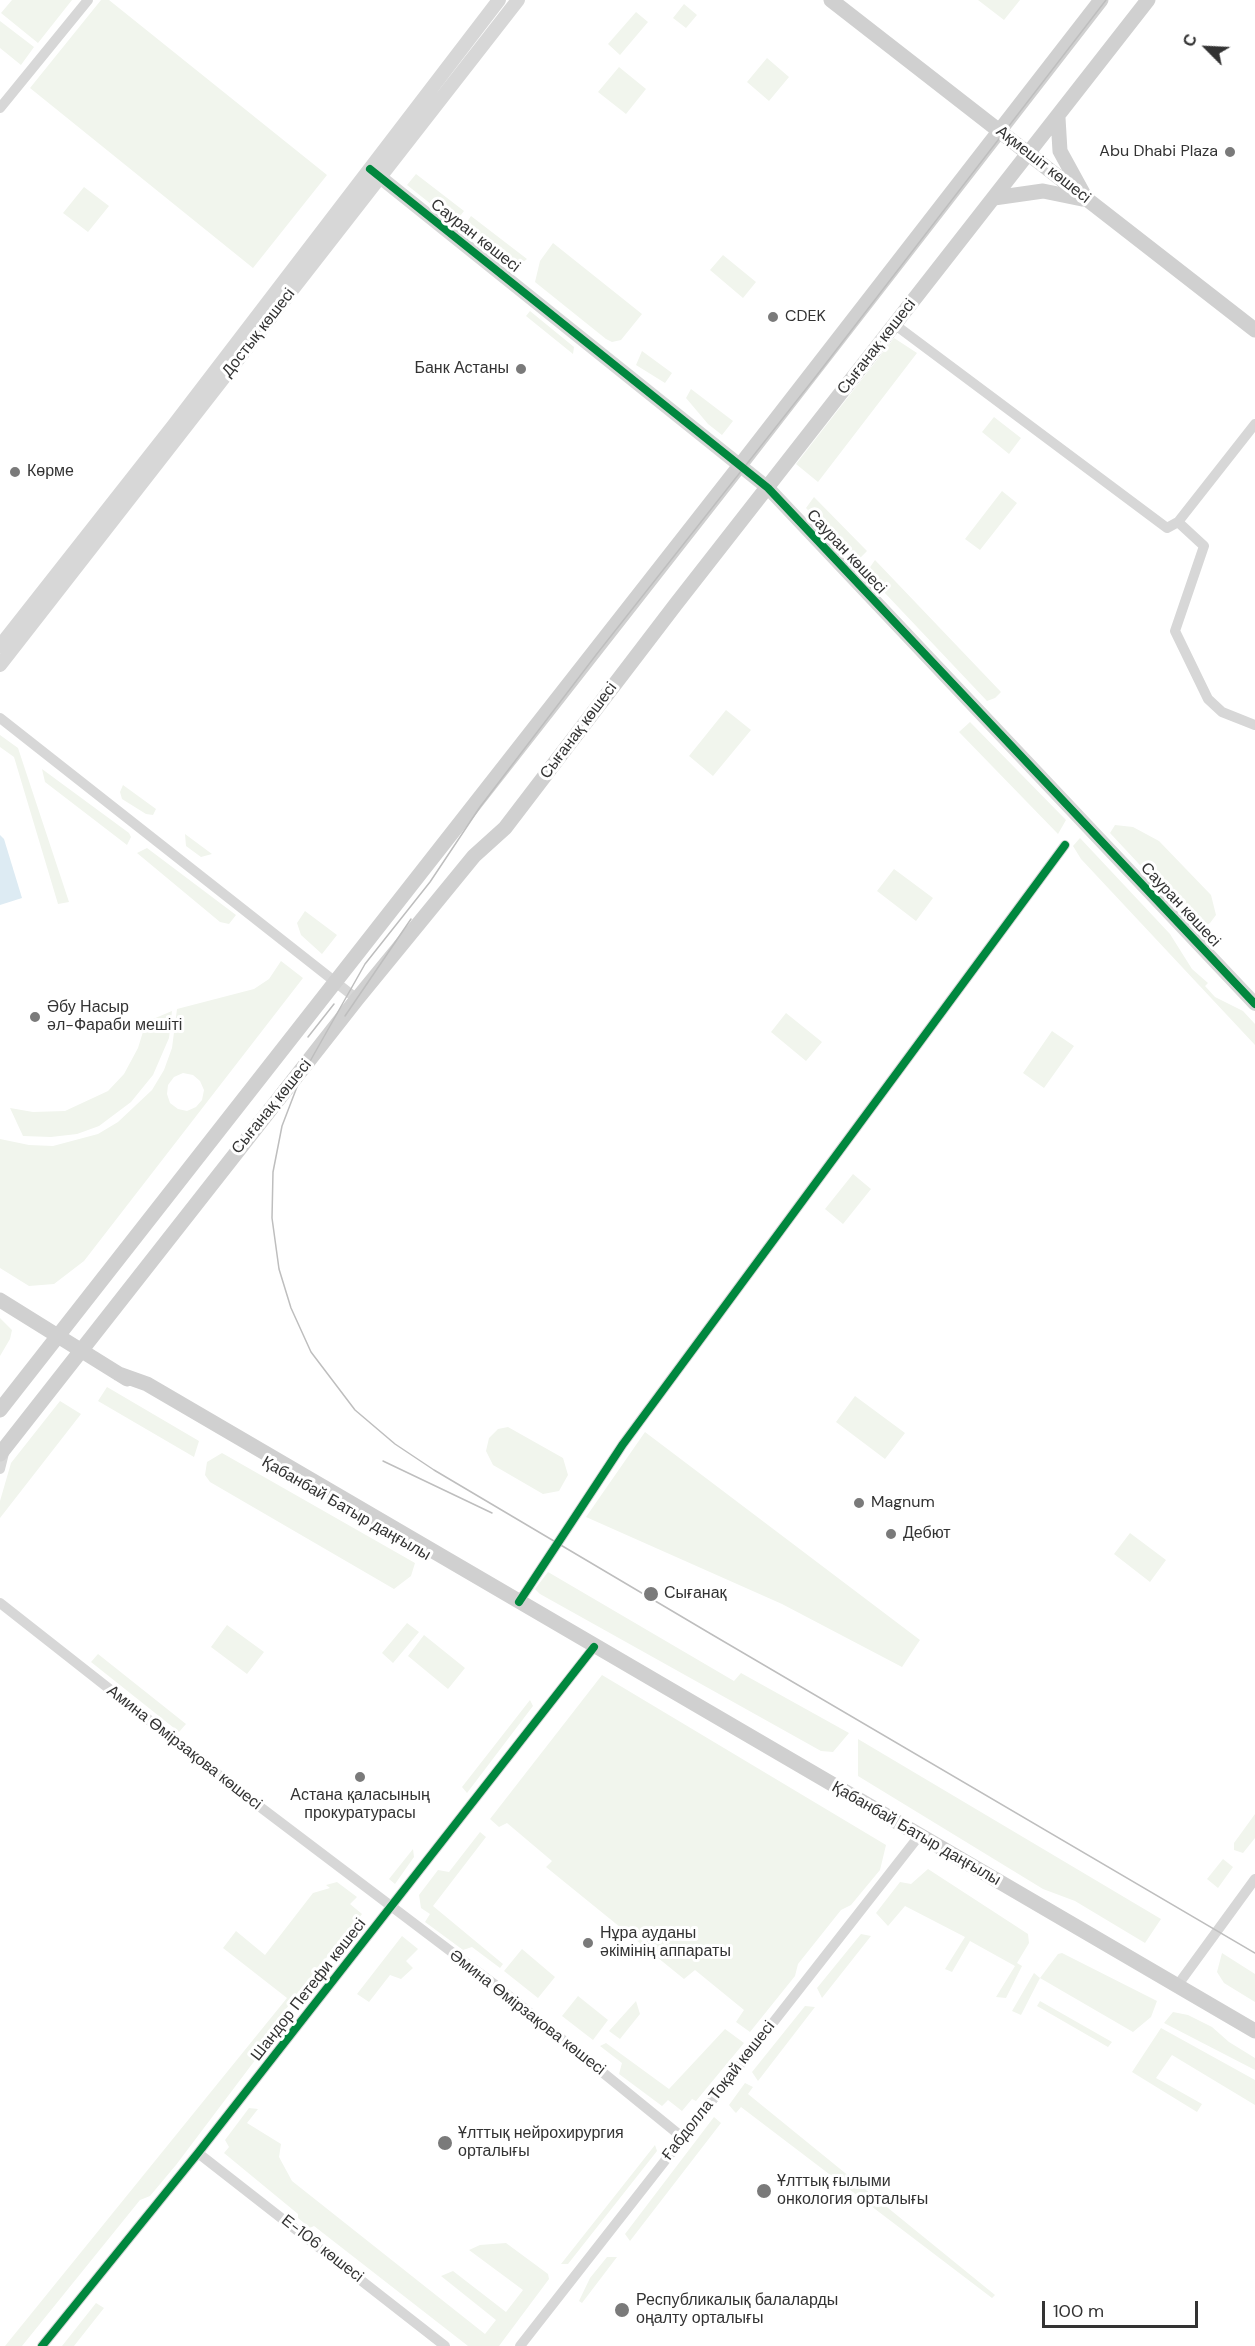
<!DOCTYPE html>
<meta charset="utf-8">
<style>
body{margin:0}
#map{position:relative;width:1255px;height:2346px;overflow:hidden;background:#fff;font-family:"DM Sans",sans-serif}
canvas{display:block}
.north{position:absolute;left:1177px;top:18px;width:60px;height:60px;-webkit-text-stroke:4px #fff;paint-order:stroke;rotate:294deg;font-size:16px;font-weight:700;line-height:24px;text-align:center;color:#333}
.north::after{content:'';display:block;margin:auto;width:21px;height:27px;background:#333;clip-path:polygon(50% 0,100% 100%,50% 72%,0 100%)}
.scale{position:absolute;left:1042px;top:2301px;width:156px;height:27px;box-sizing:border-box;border:3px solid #333;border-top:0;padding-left:8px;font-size:18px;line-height:21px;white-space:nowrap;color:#333;-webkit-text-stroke:4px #fff;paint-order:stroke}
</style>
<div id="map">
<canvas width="1255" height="2346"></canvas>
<div class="north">С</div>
<div class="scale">100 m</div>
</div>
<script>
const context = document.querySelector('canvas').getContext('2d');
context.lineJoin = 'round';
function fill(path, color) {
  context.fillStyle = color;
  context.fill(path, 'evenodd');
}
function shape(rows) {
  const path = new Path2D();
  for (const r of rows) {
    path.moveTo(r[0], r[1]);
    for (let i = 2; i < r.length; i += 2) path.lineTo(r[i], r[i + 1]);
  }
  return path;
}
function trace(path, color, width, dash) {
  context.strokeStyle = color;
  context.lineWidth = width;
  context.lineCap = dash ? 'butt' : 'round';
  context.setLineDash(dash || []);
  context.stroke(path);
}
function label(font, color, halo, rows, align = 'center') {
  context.font = font + ' "DM Sans",sans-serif';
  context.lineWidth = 6;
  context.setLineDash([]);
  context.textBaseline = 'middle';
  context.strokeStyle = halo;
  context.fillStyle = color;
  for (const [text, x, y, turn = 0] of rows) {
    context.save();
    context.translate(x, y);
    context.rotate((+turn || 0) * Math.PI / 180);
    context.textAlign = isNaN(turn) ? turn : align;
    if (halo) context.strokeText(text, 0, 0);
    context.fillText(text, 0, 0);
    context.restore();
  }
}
const green = shape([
 [12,0,72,0,38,43,1,13],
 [101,0,109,0,327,175,253,268,30,88],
 [978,0,1020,0,1004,20],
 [684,4,697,15,686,28,673,18],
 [636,12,648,22,620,55,608,44],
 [0,21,34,47,21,65,0,48],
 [767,58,789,77,769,101,747,82],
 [619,67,646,89,626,114,598,92],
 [416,174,464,211,457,220,451,220,407,185],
 [84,187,109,206,88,232,63,213],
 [471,216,527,259,522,263,508,262,463,228],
 [553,243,642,314,621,340,612,342,606,339,535,282,540,261],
 [723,255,756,282,743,298,710,270],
 [530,311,574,347,573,354,526,316],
 [894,338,917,353,818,482,796,464],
 [642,351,672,373,665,383,636,365],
 [691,389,733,421,722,435,708,424,686,398],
 [994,417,1021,438,1009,454,982,432],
 [1002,491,1017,503,980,550,965,539],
 [814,497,867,551,860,558,856,560,806,508],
 [875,560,1001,692,995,698,987,701,866,573],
 [726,710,751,730,713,776,689,756],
 [970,722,1066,820,1058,834,959,732],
 [0,735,18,748,69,902,58,904,14,757,0,747],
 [42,769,129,833,131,837,127,845,45,782],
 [123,785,156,809,153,815,146,814,122,799,120,792],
 [1115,825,1133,827,1159,841,1211,895,1216,915,1210,923,1203,928,1196,925,1110,833],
 [185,834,212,854,201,857,186,846],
 [1080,838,1170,934,1192,969,1208,983,1205,986,1215,997,1243,1011,1255,1024,1255,1045,1081,859,1073,846],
 [147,848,236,915,229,924,220,922,137,853],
 [894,869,933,898,916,921,877,891],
 [305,911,337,935,322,954,301,935,297,923],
 [281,961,303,978,84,1261,54,1284,29,1286,0,1268,0,1139,29,1145,53,1146,98,1134,118,1122,152,1090,164,1070,172,1048,177,1009,254,989,269,979],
 [183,1073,193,1075,200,1081,204,1090,202,1100,196,1107,187,1111,178,1109,170,1103,167,1094,168,1085,174,1077],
 [172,1011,169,1038,153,1075,131,1102,99,1126,77,1134,51,1137,23,1136,10,1108,33,1112,65,1111,108,1091,124,1074,138,1048,146,1022],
 [786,1013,822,1042,806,1061,771,1032],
 [1052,1031,1074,1046,1044,1088,1023,1073],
 [853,1174,871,1189,843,1224,825,1209],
 [0,1318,12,1330,10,1339,0,1356],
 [107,1387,199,1441,194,1457,98,1401],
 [855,1396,905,1433,885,1459,836,1422],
 [60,1401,81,1414,0,1518,0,1501,11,1463],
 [508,1427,563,1458,568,1475,559,1491,543,1494,493,1465,486,1451,489,1438,498,1429],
 [645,1432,920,1640,902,1667,782,1604,586,1517],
 [222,1453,415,1563,411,1576,394,1589,210,1482,205,1475,207,1462],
 [1130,1533,1166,1560,1150,1582,1114,1554],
 [548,1572,734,1681,741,1673,849,1733,833,1752,821,1751,540,1594,535,1589],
 [407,1623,419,1632,393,1663,382,1653],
 [227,1625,264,1652,247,1674,211,1647],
 [424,1635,465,1668,448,1689,408,1656],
 [98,1654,186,1724,179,1732,91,1662],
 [602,1675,886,1845,880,1870,851,1905,841,1910,798,1964,795,1976,750,2032,736,2022,744,2010,695,1970,684,1979,546,1867,552,1861,507,1823,499,1827,490,1819],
 [530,1700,533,1706,467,1793,462,1787],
 [858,1739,1161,1919,1145,1943,1075,1901,1043,1889,858,1776],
 [1255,1814,1255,1838,1243,1853,1234,1850,1234,1843],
 [480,1832,486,1837,433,1906,503,1964,500,1968,472,1947,463,1950,425,1922,430,1914,421,1908,419,1895,438,1870,449,1872],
 [413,1849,414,1857,395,1884,389,1879],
 [1223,1859,1233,1867,1218,1888,1207,1879],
 [928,1869,1028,1934,1029,1943,1017,1963,1022,1966,1006,1998,996,1997,1015,1966,970,1941,952,1972,945,1969,965,1937,905,1906,888,1926,876,1913,900,1882,911,1884],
 [337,1882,357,1897,350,1904,362,1914,292,2000,289,1999,290,2004,271,2027,271,2039,176,2165,150,2196,140,2200,22,2346,5,2346,287,1998,223,1948,236,1931,265,1955,313,1893,330,1888,326,1885],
 [861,1934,871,1936,822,1998,817,1988],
 [402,1936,418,1949,406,1961,413,1968,401,1979,390,1975,369,2002,357,1994],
 [522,1949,555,1977,538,1998,504,1971],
 [1062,1953,1157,2001,1151,2017,1133,2032,1040,1978,1021,2015,1012,2011,1034,1973,1040,1978,1058,1954],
 [1222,1953,1255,1974,1255,2002,1224,1983,1217,1972],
 [578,1996,608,2020,593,2040,562,2016],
 [636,2001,640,2014,620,2039,609,2031],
 [1040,2001,1112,2042,1108,2047,1037,2006],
 [805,2006,815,2007,758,2081,752,2072],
 [1173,2012,1188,2015,1212,2027,1229,2042,1255,2058,1255,2070,1164,2023],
 [1161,2028,1255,2080,1255,2105,1172,2055,1156,2078,1202,2104,1197,2112,1132,2072],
 [725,2029,744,2043,696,2101,692,2099,682,2111,668,2100,662,2106,619,2074,622,2063,600,2046,606,2043,669,2089],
 [745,2083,753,2087,748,2094,995,2295,992,2298,741,2107,736,2113,734,2111,729,2105],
 [249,2108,258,2109,247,2123,281,2144,279,2157,292,2181,485,2334,496,2320,441,2276,453,2271,506,2312,523,2290,469,2250,480,2245,506,2243,548,2274,549,2279,499,2346,468,2346,314,2226,310,2228,298,2218,298,2214,224,2153,229,2147,225,2140],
 [714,2117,721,2123,630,2241,625,2234],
 [655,2145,657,2151,568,2264,561,2264],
 [607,2257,617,2257,582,2303,579,2301,590,2278],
 [96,2303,104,2308,74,2346,62,2346]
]);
const water = shape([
 [0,835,4,839,22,898,0,905]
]);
const minor = shape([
 [0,108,88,0],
 [894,324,1167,528,1178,522,1255,424],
 [1178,522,1204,546,1175,631,1208,699,1222,712,1255,725],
 [0,718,357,999],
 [0,1469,5,1449],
 [519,1602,623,1444,1065,845],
 [0,1603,243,1794,494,1984,682,2137],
 [1177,1986,1255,1879],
 [198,2153,445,2346],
 [42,2346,198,2153,594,1647],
 [520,2346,919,1836]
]);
const tertiary = shape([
 [370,169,768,488,1255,1004],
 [0,646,173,426,499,0],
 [0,665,518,0]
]);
const secondary = shape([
 [831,0,1255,330],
 [1058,118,1060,151,1083,193],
 [994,198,1043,191,1082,199],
 [0,1300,127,1379],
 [119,1374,147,1384,1255,2031],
 [0,1410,741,464,1101,0],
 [0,1454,357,999,474,856,505,828,676,604,1148,0]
]);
const tram = shape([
 [1106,0,817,375,596,655,480,807,430,882,365,964,300,1079,282,1126,273,1172,272,1218,279,1269,291,1308,311,1352,355,1410,395,1444,434,1470,711,1634,1255,1953],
 [345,1016,411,919],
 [308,1037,334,1004],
 [383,1461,492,1513]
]);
const cycleway = shape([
 [370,169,768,488,1255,1004],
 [519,1602,623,1444,1065,845],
 [42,2346,198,2153,594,1647]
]);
const markers = [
 [1230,152,6,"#7a7a7a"],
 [773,317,6,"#7a7a7a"],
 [521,369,6,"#7a7a7a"],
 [15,472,6,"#7a7a7a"],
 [35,1017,6,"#7a7a7a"],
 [859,1503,6,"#7a7a7a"],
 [891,1534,6,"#7a7a7a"],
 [651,1594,8,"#7a7a7a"],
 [360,1777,6,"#7a7a7a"],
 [588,1943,6,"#7a7a7a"],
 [445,2143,8,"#7a7a7a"],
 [764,2191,8,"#7a7a7a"],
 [622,2310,8,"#7a7a7a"]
];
const poiNames = [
 ["Abu Dhabi Plaza",1218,152,"right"],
 ["CDEK",785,317],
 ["Банк Астаны",509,369,"right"],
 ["Көрме",27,472],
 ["Әбу Насыр",47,1008],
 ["әл-Фараби мешіті",47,1026],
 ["Magnum",871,1503],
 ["Дебют",903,1534],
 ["Сығанақ",664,1594],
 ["Астана қаласының",360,1796,"center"],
 ["прокуратурасы",360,1814,"center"],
 ["Нұра ауданы",600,1934],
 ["әкімінің аппараты",600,1952],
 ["Ұлттық нейрохирургия",458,2134],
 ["орталығы",458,2152],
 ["Ұлттық ғылыми",777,2182],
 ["онкология орталығы",777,2200],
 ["Республикалық балаларды",636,2301],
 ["оңалту орталығы",636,2319]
];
const streetNames = [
 ["Ақмешіт көшесі",1043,165,38],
 ["Сауран көшесі",475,236,38],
 ["Достық көшесі",259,333,-52],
 ["Сығанақ көшесі",877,347,-52],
 ["Сауран көшесі",846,552,47],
 ["Сығанақ көшесі",579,731,-53],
 ["Сауран көшесі",1180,905,47],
 ["Сығанақ көшесі",272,1107,-51],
 ["Қабанбай Батыр даңғылы",346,1509,30],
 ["Амина Өмірзақова көшесі",184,1748,38],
 ["Қабанбай Батыр даңғылы",916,1834,30],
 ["Шандор Петефи көшесі",309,1990,-52],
 ["Әмина Өмірзақова көшесі",527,2013,38],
 ["Ғабдолла Тоқай көшесі",719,2091,-52],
 ["Е-106 көшесі",322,2249,38]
];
fill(green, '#f1f5ed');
fill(water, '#ddebf3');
trace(minor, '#d7d7d7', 10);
trace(tertiary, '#d7d7d7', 14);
trace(secondary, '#d0d0d0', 15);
trace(tram, '#bebebe', 1.5);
trace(cycleway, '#00873e', 8);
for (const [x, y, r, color] of markers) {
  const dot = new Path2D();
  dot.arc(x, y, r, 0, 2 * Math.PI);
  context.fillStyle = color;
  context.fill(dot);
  trace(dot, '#fff', 2);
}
label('16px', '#333', '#fff', poiNames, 'left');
label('16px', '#333', '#fff', streetNames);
</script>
